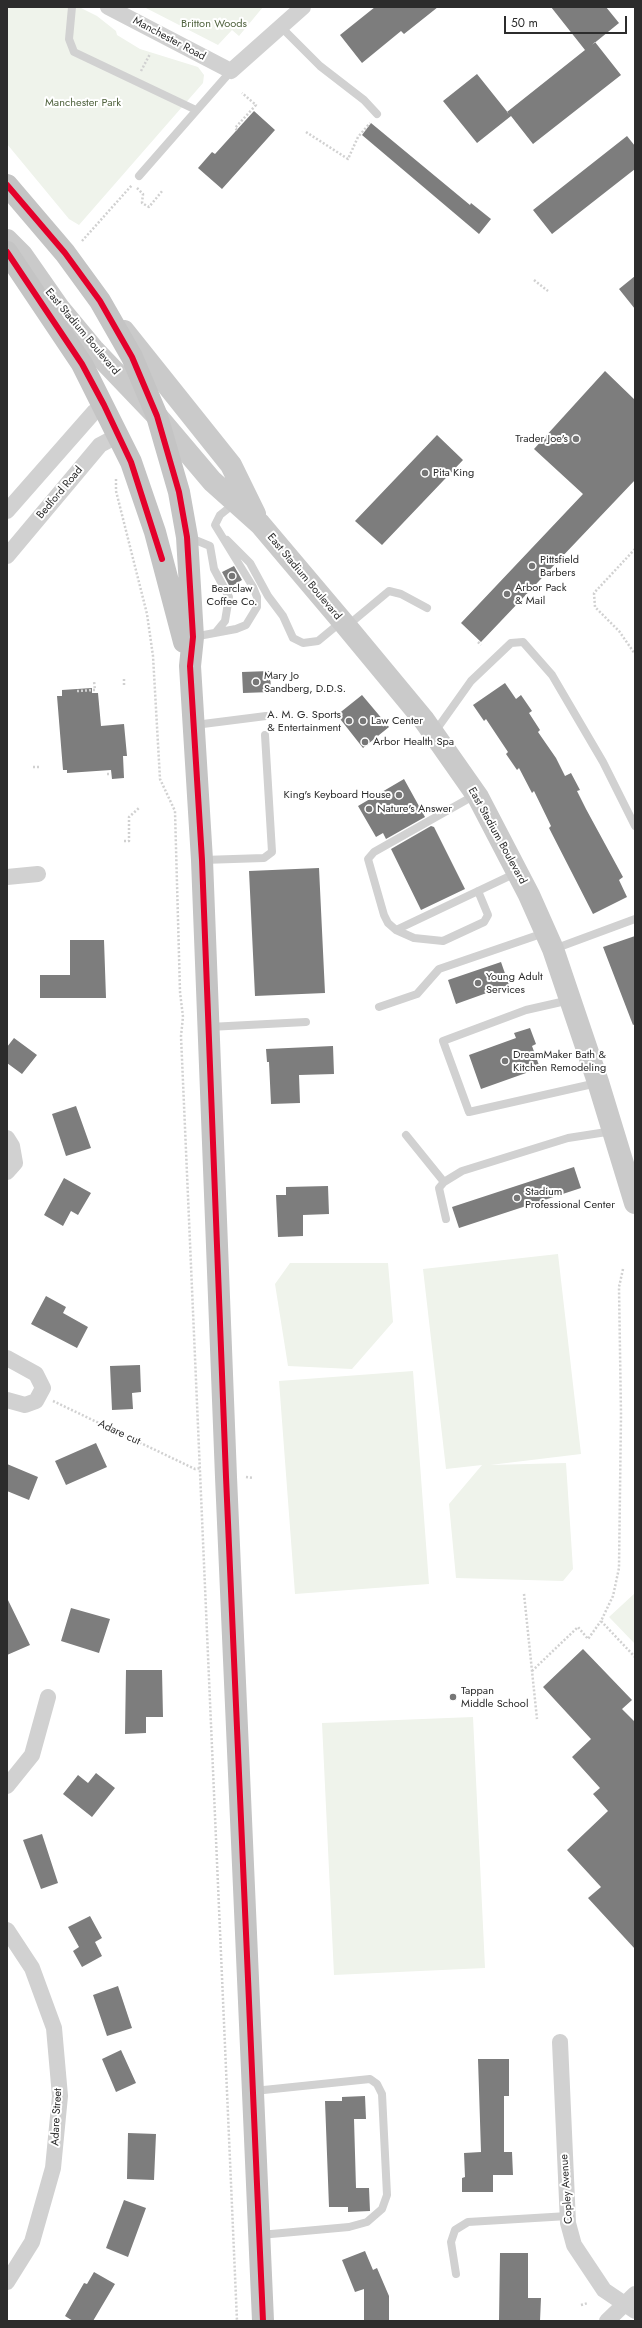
<!DOCTYPE html>
<style>
body{margin:0}
#map{position:relative;width:642px;height:2328px;overflow:hidden;background:#fff;font-family:Jost,sans-serif}
canvas{display:block}
.frame{position:absolute;inset:0;border:8px solid #2c2c2c;pointer-events:none}
.scale{position:absolute;left:504px;top:16px;width:123px;height:18px;box-sizing:border-box;border:2px solid #2c2c2c;border-top:0;padding-left:5px;font-size:12px;line-height:14px;white-space:nowrap;color:#2c2c2c;-webkit-text-stroke:3px #fff;paint-order:stroke}
</style>
<div id="map">
<canvas width="642" height="2328"></canvas>
<div class="frame"></div>
<div class="scale">50 m</div>
</div>
<script>
const context = document.querySelector('canvas').getContext('2d');
context.lineJoin = 'round';
function fill(path, color) {
  context.fillStyle = color;
  context.fill(path, 'evenodd');
}
function shape(rows) {
  const path = new Path2D();
  for (const r of rows) {
    path.moveTo(r[0], r[1]);
    for (let i = 2; i < r.length; i += 2) path.lineTo(r[i], r[i + 1]);
  }
  return path;
}
function trace(path, color, width, dash) {
  context.strokeStyle = color;
  context.lineWidth = width;
  context.lineCap = dash ? 'butt' : 'round';
  context.setLineDash(dash || []);
  context.stroke(path);
}
function label(font, color, halo, rows, align = 'center') {
  context.font = font + ' Jost,sans-serif';
  context.lineWidth = 4;
  context.setLineDash([]);
  context.textBaseline = 'middle';
  context.strokeStyle = halo;
  context.fillStyle = color;
  for (const [text, x, y, turn = 0] of rows) {
    context.save();
    context.translate(x, y);
    context.rotate((+turn || 0) * Math.PI / 180);
    context.textAlign = isNaN(turn) ? turn : align;
    if (halo) context.strokeText(text, 0, 0);
    context.fillText(text, 0, 0);
    context.restore();
  }
}
const green = shape([
 [7,7,79,7,97,16,116,31,117,35,140,49,198,67,204,75,203,83,79,225,69,219,7,144],
 [144,7,263,7,239,36,232,30,218,45],
 [558,1254,581,1454,490,1465,566,1463,573,1569,563,1581,456,1578,449,1504,482,1465,446,1469,423,1269],
 [290,1263,388,1263,393,1322,352,1369,288,1366,275,1284],
 [413,1371,429,1584,295,1594,279,1381],
 [635,1593,635,1644,609,1617],
 [473,1717,485,1968,334,1975,322,1723]
]);
const building = shape([
 [375,7,438,7,404,34,401,31,362,63,340,35],
 [551,7,606,7,619,23,592,45,595,42,621,75,533,144,511,116,477,143,443,101,477,74,509,114,507,112,585,50],
 [254,111,275,130,222,189,198,168,212,152,215,154],
 [371,123,470,205,471,203,491,219,479,234,362,135],
 [627,136,635,146,635,169,552,234,533,210],
 [635,276,635,309,619,289],
 [605,371,635,400,635,480,481,642,461,623,583,494,534,449],
 [437,435,463,460,382,545,355,521],
 [234,566,242,580,230,587,222,572],
 [270,671,271,692,243,693,242,672],
 [505,683,516,699,521,695,532,711,529,713,540,730,538,732,556,758,565,776,571,773,580,790,577,791,586,809,623,877,619,880,627,897,593,914,549,828,551,826,534,791,532,793,519,768,517,770,506,754,508,752,486,719,484,721,473,705],
 [92,688,92,693,98,693,101,726,124,724,127,756,123,756,124,778,112,779,111,770,67,773,67,770,63,770,57,696,62,696,62,690],
 [362,695,389,727,363,748,337,715],
 [404,779,425,817,386,839,383,833,376,837,358,806],
 [431,826,434,827,465,889,421,910,391,849],
 [319,868,325,993,255,996,249,871],
 [635,936,635,1024,633,1025,603,947],
 [70,940,104,940,106,998,40,998,40,975,70,975],
 [501,962,509,985,456,1004,448,980],
 [530,1028,536,1044,532,1046,540,1068,481,1089,469,1055,516,1038,514,1033],
 [14,1038,37,1055,22,1074,7,1063,7,1047],
 [333,1046,334,1074,299,1075,300,1103,271,1104,269,1062,267,1062,266,1049],
 [76,1106,91,1148,66,1156,52,1114],
 [574,1167,581,1188,459,1228,452,1207],
 [64,1178,91,1193,78,1215,71,1211,63,1226,44,1215],
 [328,1186,329,1214,303,1215,303,1236,278,1237,276,1195,286,1195,286,1187],
 [46,1296,66,1307,63,1313,88,1327,77,1348,31,1324],
 [140,1365,141,1392,132,1393,133,1409,112,1410,110,1366],
 [96,1443,107,1467,66,1485,55,1461],
 [7,1464,38,1477,29,1500,7,1491],
 [7,1598,30,1645,7,1655],
 [71,1608,110,1619,99,1653,61,1641],
 [583,1649,632,1700,622,1709,635,1722,635,1949,588,1898,601,1887,567,1850,608,1811,593,1794,600,1788,572,1757,591,1739,543,1687],
 [126,1670,162,1670,163,1717,146,1717,146,1733,125,1734],
 [96,1773,115,1788,92,1817,63,1794,78,1775,88,1783],
 [42,1834,58,1883,41,1889,23,1840],
 [90,1916,102,1938,95,1942,102,1956,82,1967,73,1951,79,1947,68,1927],
 [118,1986,132,2028,107,2036,93,1995],
 [121,2050,136,2083,116,2092,102,2059],
 [478,2059,509,2059,509,2096,504,2096,504,2152,512,2152,513,2175,493,2175,493,2192,462,2192,462,2178,465,2177,464,2153,481,2152],
 [365,2096,366,2119,354,2119,356,2188,369,2188,370,2211,348,2212,348,2207,329,2207,325,2101,342,2101,342,2097],
 [128,2133,156,2134,154,2180,127,2179],
 [124,2200,146,2208,128,2257,106,2248],
 [365,2251,373,2270,377,2268,389,2296,389,2321,364,2321,364,2289,355,2292,342,2260],
 [500,2253,528,2253,528,2298,541,2298,540,2321,499,2321],
 [94,2272,115,2284,93,2321,73,2321,65,2316,84,2283,87,2284]
]);
const path = shape([
 [141,71,150,54],
 [237,130,235,128,256,105,242,93],
 [306,132,348,159,358,137,370,123],
 [137,188,143,194,142,203,149,207,163,190],
 [82,241,132,185],
 [534,280,548,291],
 [116,479,116,491,147,614,153,656,160,779,175,811,180,992,183,1017,181,1036,237,2321],
 [635,549,594,593,595,607,619,631,635,654],
 [478,642,481,645],
 [124,679,124,685],
 [77,691,95,690,94,681],
 [33,767,40,767],
 [107,774,111,774],
 [124,841,129,841,129,817,139,808],
 [623,1269,619,1287,621,1415,619,1568,613,1596,601,1621,635,1657],
 [53,1401,195,1469,201,1468],
 [246,1477,253,1478],
 [524,1594,537,1719],
 [532,1671,578,1627,588,1639,601,1621],
 [581,2305,588,2303]
]);
const service = shape([
 [72,7,69,39,74,52,196,110],
 [281,27,320,66,364,100,377,114],
 [139,176,231,71],
 [188,537,210,546,214,569,229,597,225,621,216,632],
 [227,540,250,563,268,596,283,616,293,638,303,643,318,641,341,622],
 [347,626,389,591,401,594,427,608],
 [193,637,236,629,246,625,257,607,257,597,253,587,215,525,220,515,235,503],
 [195,725,266,716],
 [434,733,471,681,511,643,523,642,552,675,603,762,635,826],
 [475,795,374,852,368,859,384,915,388,923,396,930,414,938,443,941,484,922,488,915,478,891],
 [203,860,264,858,272,852,265,735],
 [396,930,516,873],
 [554,949,635,919],
 [570,1000,526,1010,443,1041,469,1112,597,1083],
 [379,1007,417,994,439,969,544,933],
 [209,1027,306,1022],
 [406,1135,444,1182],
 [446,1219,439,1188,444,1182,462,1171,568,1138,613,1131],
 [254,2091,370,2079,377,2084,382,2094,387,2195,382,2209,367,2222,349,2227,260,2235],
 [456,2274,451,2242,455,2230,468,2222,568,2216]
]);
const minor = shape([
 [108,7,231,71,303,7],
 [7,511,94,412,104,405],
 [7,556,100,445,119,435],
 [7,877,38,874],
 [7,1138,12,1146,15,1163,7,1172],
 [7,1358,36,1374,43,1388,36,1401,25,1405,7,1400],
 [7,1786,32,1755,48,1697],
 [7,1930,32,1968,54,2028,60,2096,53,2168,32,2242,7,2282],
 [560,2042,568,2223,574,2245,604,2290,635,2311],
 [607,2321,635,2294]
]);
const secondary = shape([
 [7,240,22,255,59,308,93,349,157,416,212,481,260,524,342,621,424,720,478,797,529,895,553,949,598,1082,635,1203],
 [124,331,231,465,255,514]
]);
const primary = shape([
 [7,185,65,253,100,301,132,357,157,416,179,492,187,537,193,637,190,666,202,860,226,1477,263,2321],
 [7,252,82,364,131,462,155,532,184,642]
]);
const bus1 = shape([
 [7,185,65,253,100,301,132,357,157,416,179,492,187,537,193,637,190,666,202,860,226,1477,263,2321],
 [7,252,82,364,104,405,131,462,162,559]
]);
const markers = [
 [576,439,4,"#767676"],
 [425,473,4,"#767676"],
 [532,566,4,"#767676"],
 [232,576,4,"#767676"],
 [507,594,4,"#767676"],
 [256,682,4,"#767676"],
 [349,721,4,"#767676"],
 [363,721,4,"#767676"],
 [365,742,4,"#767676"],
 [399,795,4,"#767676"],
 [369,809,4,"#767676"],
 [478,983,4,"#767676"],
 [505,1061,4,"#767676"],
 [517,1198,4,"#767676"],
 [453,1697,4,"#767676"]
];
const parkNames = [
 ["Britton Woods",214,24],
 ["Manchester Park",83,103]
];
const streetNames = [
 ["Manchester Road",169,39,28],
 ["East Stadium Boulevard",82,332,50],
 ["Bedford Road",60,493,-50],
 ["East Stadium Boulevard",304,577,50],
 ["East Stadium Boulevard",497,836,61],
 ["Adare cut",119,1433,25],
 ["Adare Street",57,2117,-87],
 ["Copley Avenue",567,2189,-94]
];
const poiNames = [
 ["Trader Joe's",568,439,"right"],
 ["Pita King",433,473],
 ["Pittsfield",540,560],
 ["Barbers",540,573],
 ["Arbor Pack",515,588],
 ["& Mail",515,601],
 ["Bearclaw",232,589,"center"],
 ["Coffee Co.",232,602,"center"],
 ["Mary Jo",264,676],
 ["Sandberg, D.D.S.",264,689],
 ["A. M. G. Sports",341,715,"right"],
 ["& Entertainment",341,728,"right"],
 ["Law Center",371,721],
 ["Arbor Health Spa",373,742],
 ["King's Keyboard House",391,795,"right"],
 ["Nature's Answer",377,809],
 ["Young Adult",486,977],
 ["Services",486,990],
 ["DreamMaker Bath &",513,1055],
 ["Kitchen Remodeling",513,1068],
 ["Stadium",525,1192],
 ["Professional Center",525,1205],
 ["Tappan",461,1691],
 ["Middle School",461,1704]
];
fill(green, '#eff3eb');
fill(building, '#7d7d7d');
trace(path, '#d1d1d1', 2.5, [2, 2]);
trace(service, '#d1d1d1', 8);
trace(minor, '#d1d1d1', 16);
trace(secondary, '#cacaca', 22);
trace(primary, '#c4c4c4', 22);
trace(bus1, '#e4002b', 6);
for (const [x, y, r, color] of markers) {
  const dot = new Path2D();
  dot.arc(x, y, r, 0, 2 * Math.PI);
  context.fillStyle = color;
  context.fill(dot);
  trace(dot, '#fff', 1.5);
}
label('11px', '#50633e', '#fff', parkNames);
label('11px', '#2c2c2c', '#fff', streetNames);
label('11px', '#2c2c2c', '#fff', poiNames, 'left');
</script>
